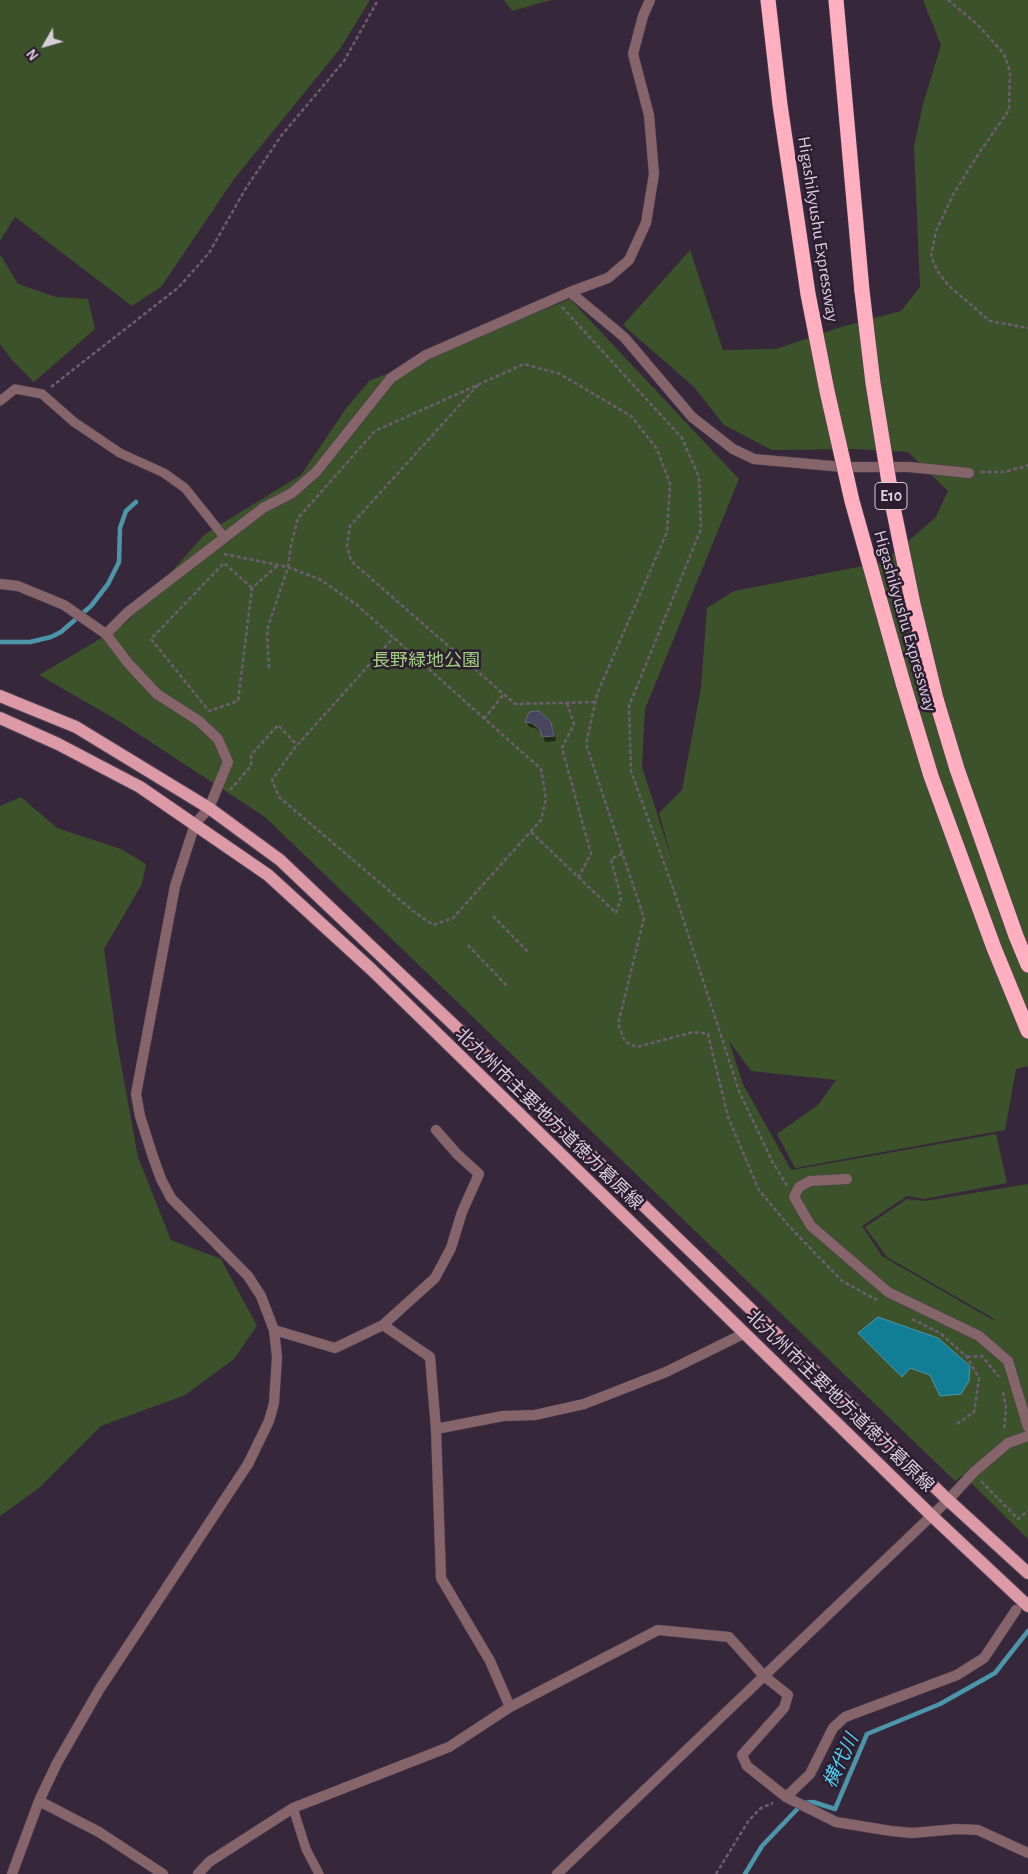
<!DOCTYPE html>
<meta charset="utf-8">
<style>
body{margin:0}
#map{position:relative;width:1028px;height:1874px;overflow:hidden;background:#36273a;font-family:"Alegreya Sans",sans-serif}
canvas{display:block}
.north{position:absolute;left:20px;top:20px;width:50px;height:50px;-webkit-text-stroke:4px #2c1d30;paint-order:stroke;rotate:232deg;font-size:14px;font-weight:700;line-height:20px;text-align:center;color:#d8ceda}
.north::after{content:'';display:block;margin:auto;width:18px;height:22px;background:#d8ceda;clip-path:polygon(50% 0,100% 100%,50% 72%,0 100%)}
</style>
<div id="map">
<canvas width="1028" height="1874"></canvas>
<div class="north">N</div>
</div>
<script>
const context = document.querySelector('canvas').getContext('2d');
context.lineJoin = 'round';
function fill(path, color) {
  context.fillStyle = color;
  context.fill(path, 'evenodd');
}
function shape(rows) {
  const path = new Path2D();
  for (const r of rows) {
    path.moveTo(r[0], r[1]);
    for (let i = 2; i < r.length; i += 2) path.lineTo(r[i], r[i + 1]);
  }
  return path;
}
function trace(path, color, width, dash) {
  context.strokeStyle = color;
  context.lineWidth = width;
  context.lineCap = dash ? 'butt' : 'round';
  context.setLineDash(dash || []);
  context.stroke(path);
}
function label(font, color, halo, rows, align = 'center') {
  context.font = font + ' "Alegreya Sans","Noto Sans JP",sans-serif';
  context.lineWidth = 5;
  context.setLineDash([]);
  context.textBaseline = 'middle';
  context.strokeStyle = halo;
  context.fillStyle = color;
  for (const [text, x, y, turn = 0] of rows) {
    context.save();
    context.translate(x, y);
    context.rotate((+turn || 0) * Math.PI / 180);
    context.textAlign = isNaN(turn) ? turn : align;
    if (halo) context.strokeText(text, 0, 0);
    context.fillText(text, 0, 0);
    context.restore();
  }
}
const green = shape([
 [0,0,370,0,340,49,234,179,161,287,132,306,15,217,0,241],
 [504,0,551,0,512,11],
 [923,0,1028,0,1028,1066,1016,1069,1005,1130,795,1168,777,1134,818,1105,836,1080,751,1071,729,1041,743,1084,791,1170,996,1134,1007,1183,924,1199,907,1196,862,1226,882,1256,991,1319,996,1320,887,1257,865,1227,907,1199,925,1201,1028,1184,1028,1539,963,1475,955,1481,265,817,117,720,39,675,125,624,205,534,301,475,345,410,369,381,570,299,739,479,645,709,642,767,673,863,659,813,682,790,701,688,707,608,734,591,884,562,936,517,948,491,908,452,856,449,772,450,724,425,694,387,623,325,690,250,723,350,776,349,841,327,901,311,920,287,914,146,923,104,941,45],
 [0,254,18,284,56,297,88,299,95,329,34,382,11,359,0,344],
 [21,797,57,828,121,849,146,864,142,884,104,949,117,1042,138,1157,171,1240,221,1259,257,1326,234,1359,185,1395,101,1426,39,1488,0,1516,0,806]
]);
const water = shape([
 [878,1317,938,1338,970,1366,969,1381,961,1394,940,1396,930,1375,910,1368,902,1377,858,1333,878,1317]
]);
const shadow = shape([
 [527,722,550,723,553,728,556,741,545,742,542,733,535,728,529,727]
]);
const stream = shape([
 [0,642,30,642,51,637,61,632,91,606,108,584,119,562,120,528,126,511,136,502],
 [745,1874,762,1846,803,1803,813,1802,835,1809,867,1734,940,1704,995,1673,1028,1631]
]);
const building = shape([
 [539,711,551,722,554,736,542,737,540,730,532,723,525,722,529,712,539,711]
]);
const path = shape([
 [948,0,977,24,1004,54,1010,72,1009,110,979,153,953,195,936,231,931,256,938,272,949,286,990,321,1028,328],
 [562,307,682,438,699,477,701,529,629,706,631,771,674,891,739,1091,772,1161,787,1186],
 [478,385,350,526,347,546,351,561,515,704,595,702],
 [51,387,179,287,209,253,246,188,281,136,344,61,378,0],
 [981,472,1004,472,1023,467,1028,465],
 [224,554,288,567,321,580,357,605,541,769,546,799,541,820,453,918,433,925,413,911,279,797,272,780,293,750,393,638],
 [252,588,224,563,151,639,209,711,238,701,252,588,278,565],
 [269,668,267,630,288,567,291,545,298,518,375,431,524,364,560,374,631,416,657,449,670,484,667,532,597,694,586,744,644,918,618,1024,625,1042,637,1047,693,1032,708,1034,728,1117,759,1190,788,1225,842,1281,877,1300],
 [567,703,574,724,562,748,591,854,578,878],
 [484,719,504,694],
 [230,790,251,766,251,755,278,725,297,745],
 [531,832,616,913,621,898,611,859,622,854],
 [493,916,529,953],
 [468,945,507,986],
 [912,1319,940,1333,967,1357,979,1378,974,1412,955,1425],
 [967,1357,982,1356,999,1377],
 [1003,1392,1006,1408,1004,1431],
 [981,1481,1018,1519,1028,1511],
 [716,1874,749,1820,761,1808,773,1803]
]);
const service = shape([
 [0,401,15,389,42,394,74,422,120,453,164,473,185,488,225,538],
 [293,1808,306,1849,319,1874]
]);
const minor = shape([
 [570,292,624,337,692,417,733,449,754,459,843,467,909,467,969,473],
 [0,584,18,586,64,605,106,634,128,663,157,694,199,721,218,739,228,762,209,808,195,824],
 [106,634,128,612,263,508,292,493,316,472,391,378,426,355,570,292,608,278,629,260,646,223,654,174,649,115,633,54,643,16,650,0],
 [847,1179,810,1181,799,1187,794,1197,811,1226,888,1292,979,1336,1008,1361,1028,1427],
 [383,1325,430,1357,436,1429,441,1578,490,1661,510,1707],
 [274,1330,335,1348,383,1325,435,1278,451,1248,462,1212,479,1174,457,1154,436,1130],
 [436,1429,503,1416,535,1415,584,1404,666,1372,745,1333],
 [948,1500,974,1472,1008,1443,1028,1436],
 [786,1797,810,1774,833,1728,845,1717,957,1675,984,1658,1016,1610],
 [39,1801,99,1832,163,1874],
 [12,1874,39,1801,57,1763,99,1690,248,1464],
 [198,1874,209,1862,293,1808,449,1747,510,1707,658,1630,729,1637,764,1676,788,1695,784,1708,742,1755,747,1766,786,1797,836,1822,891,1831,912,1833,957,1829,978,1830,1028,1853]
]);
const tertiary = shape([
 [195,824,175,886,136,1094,140,1116,153,1157,161,1179,171,1198,248,1276,261,1296,274,1330,277,1357,274,1403,269,1421,248,1464],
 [557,1874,948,1500]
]);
const primary = shape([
 [0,696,76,727,209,808,280,860,613,1176,948,1500,1028,1573],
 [0,718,58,744,140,787,268,875,372,970,932,1516,1028,1606]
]);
const motorway = shape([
 [768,0,780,105,808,294],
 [836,0,862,291],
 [903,683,931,776,994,948,1028,1031],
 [936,699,957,769,1016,936,1028,965]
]);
const motorwayBridge = shape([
 [862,291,873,383,893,507,913,604,936,699],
 [808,294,827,391,852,501,903,683]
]);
const shields = [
 [891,496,32]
];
const shieldNames = [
 ["E10",891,496]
];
const streetNames = [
 ["Higashikyushu Expressway",818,229,81],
 ["Higashikyushu Expressway",905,621,74],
 ["北九州市主要地方道徳力葛原線",549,1119,44],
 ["北九州市主要地方道徳力葛原線",840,1401,44]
];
const parkNames = [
 ["長野緑地公園",426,661]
];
const waterNames = [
 ["横代川",841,1761,-65]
];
fill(green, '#3c522b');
fill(water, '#127e95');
trace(water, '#4d96aa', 1);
fill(shadow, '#0007');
trace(stream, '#4d96aa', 4.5);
fill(building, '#48465e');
trace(building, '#686680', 1);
trace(service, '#504254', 10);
trace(minor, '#504254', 11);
trace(tertiary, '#504254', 11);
trace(primary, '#504254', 14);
trace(motorway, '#504254', 16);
trace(path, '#6c5e6f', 2.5, [4, 2.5]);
trace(service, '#85656a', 9);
trace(minor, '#85656a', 10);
trace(tertiary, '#85656a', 10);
trace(primary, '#dc9aa7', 12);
trace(motorway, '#ffafbf', 15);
trace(motorwayBridge, '#504254', 16, []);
trace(motorwayBridge, '#ffafbf', 15);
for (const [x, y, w] of shields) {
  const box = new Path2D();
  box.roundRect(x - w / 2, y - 13.5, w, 27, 4);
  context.fillStyle = '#2c1d30';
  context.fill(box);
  trace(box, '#d8ceda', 1);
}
label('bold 16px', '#d8ceda', null, shieldNames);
label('18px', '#d8ceda', '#2c1d30', streetNames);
label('18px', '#a1d17c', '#2c1d30', parkNames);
label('italic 19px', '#4cd5f6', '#2c1d30', waterNames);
</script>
